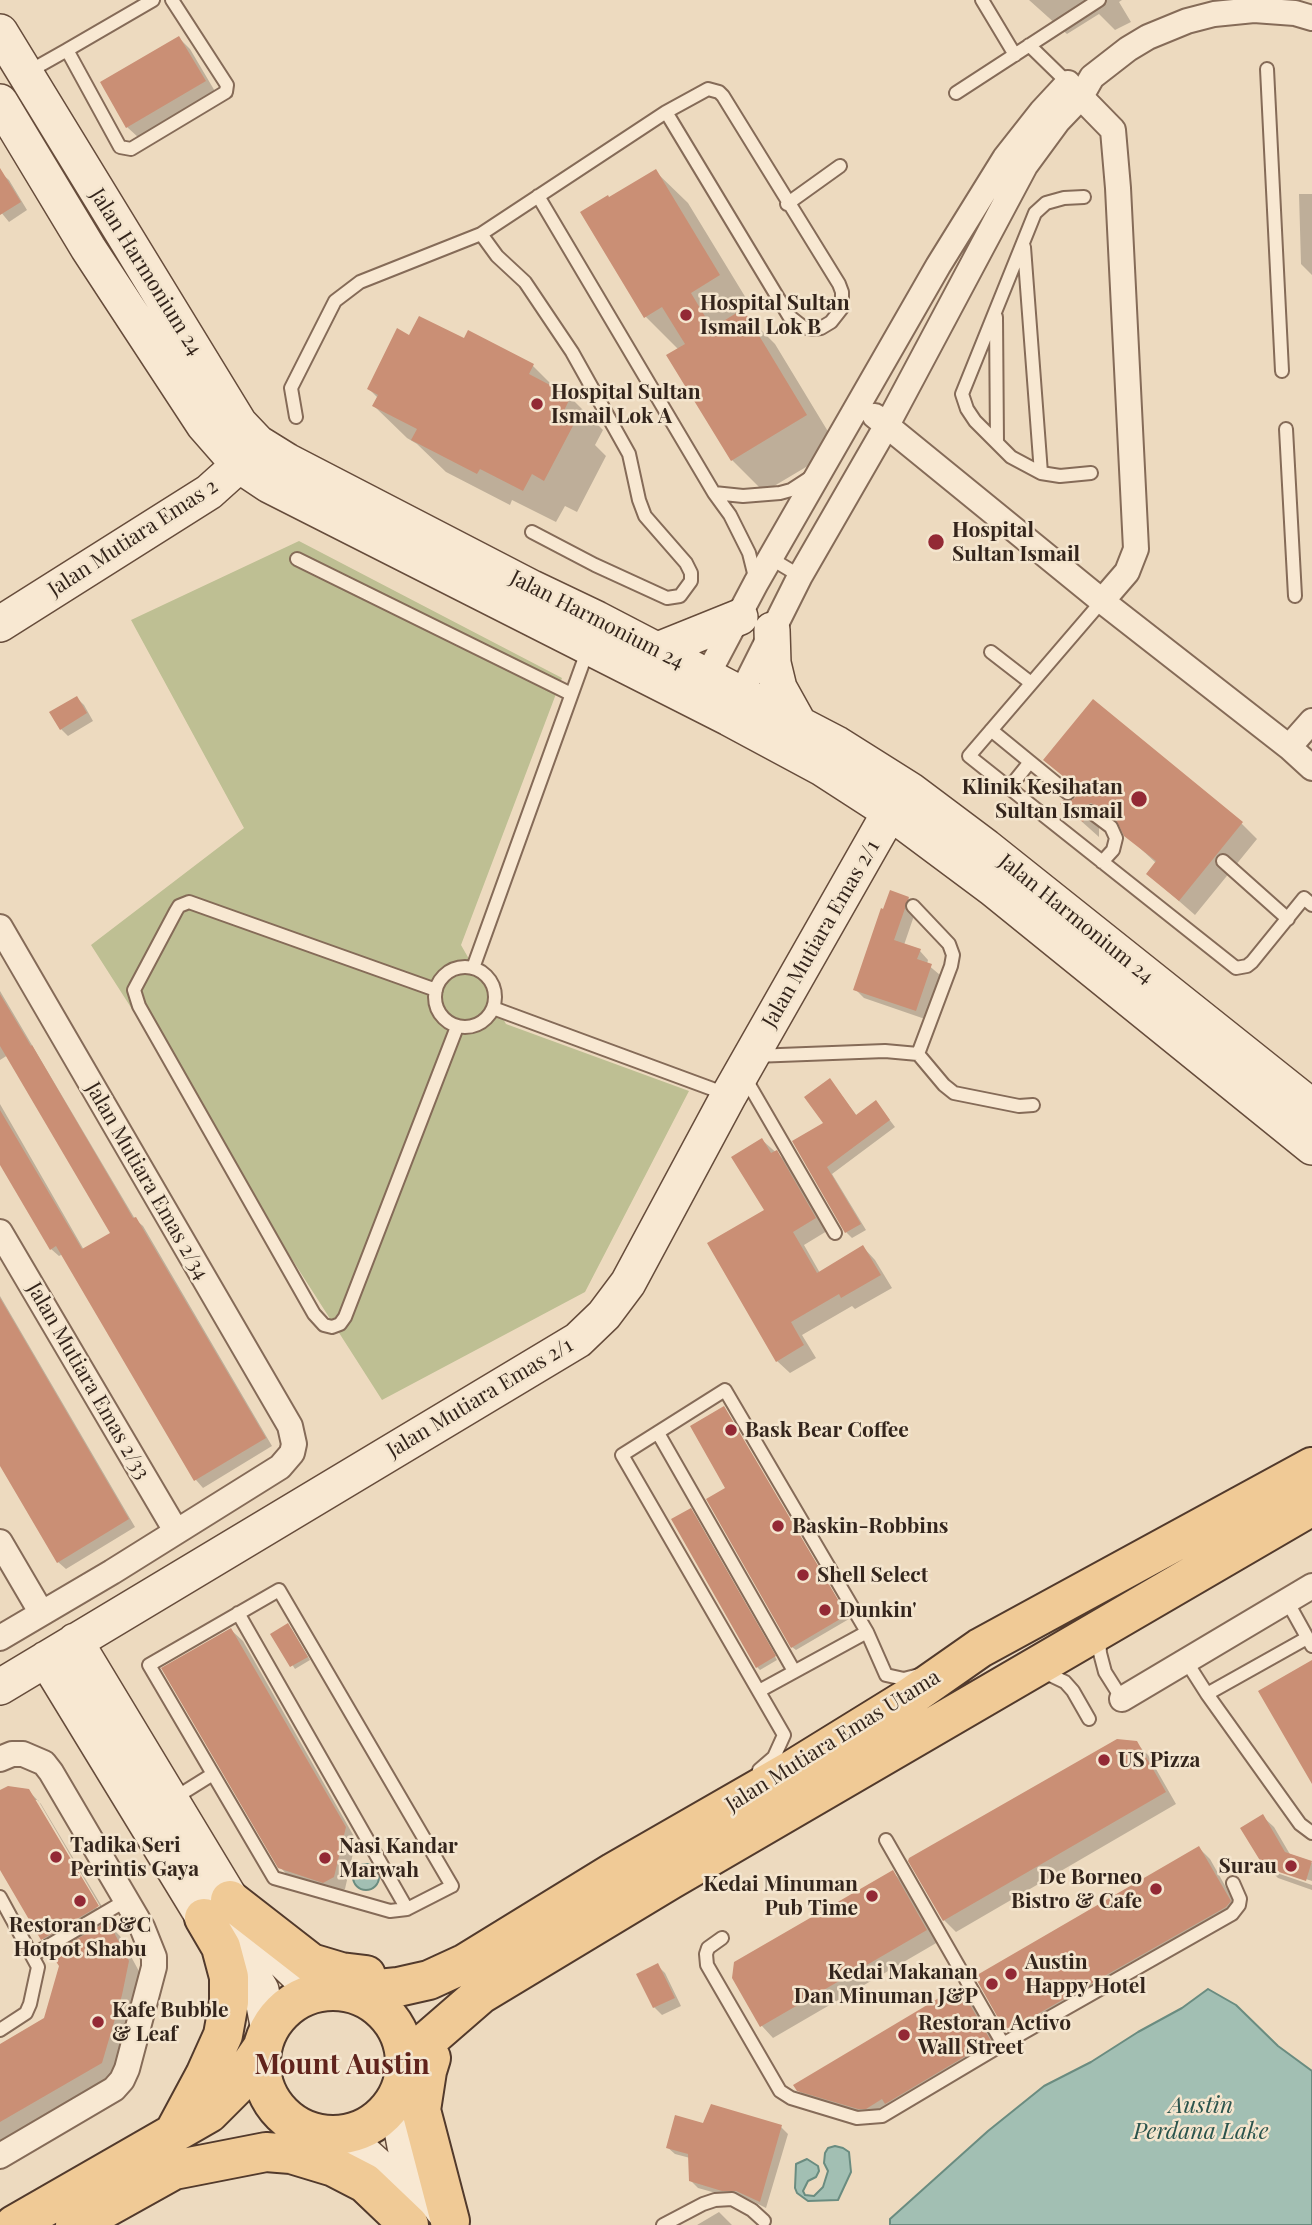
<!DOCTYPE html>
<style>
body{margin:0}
canvas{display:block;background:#eddabf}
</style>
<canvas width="1312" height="2225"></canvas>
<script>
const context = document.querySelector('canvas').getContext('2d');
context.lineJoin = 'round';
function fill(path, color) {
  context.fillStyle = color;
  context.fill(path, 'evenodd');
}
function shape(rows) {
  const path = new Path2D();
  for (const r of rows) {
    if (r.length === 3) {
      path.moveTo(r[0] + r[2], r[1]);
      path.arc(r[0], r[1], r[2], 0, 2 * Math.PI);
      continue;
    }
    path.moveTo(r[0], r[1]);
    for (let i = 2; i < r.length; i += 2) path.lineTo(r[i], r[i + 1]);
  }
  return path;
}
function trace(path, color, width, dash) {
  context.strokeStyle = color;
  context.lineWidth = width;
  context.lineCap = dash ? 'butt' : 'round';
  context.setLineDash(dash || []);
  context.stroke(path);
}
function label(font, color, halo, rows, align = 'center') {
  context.font = font + ' "Playfair Display",serif';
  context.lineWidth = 5;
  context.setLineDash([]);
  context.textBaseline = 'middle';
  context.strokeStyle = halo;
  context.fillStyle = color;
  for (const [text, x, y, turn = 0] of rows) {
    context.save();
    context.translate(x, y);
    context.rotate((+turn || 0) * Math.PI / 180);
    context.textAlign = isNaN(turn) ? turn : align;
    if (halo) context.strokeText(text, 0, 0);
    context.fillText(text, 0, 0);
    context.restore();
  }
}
const cemetery = shape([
 [299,541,562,678,461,945,506,1024,689,1091,585,1292,382,1400,91,945,244,828,131,620]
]);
const water = shape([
 [366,1877,13],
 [1208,1989,1236,2005,1278,2046,1312,2071,1312,2225,890,2225,890,2219,988,2131,1044,2086,1091,2062,1138,2032,1182,2008,1208,1989],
 [835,2146,843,2148,849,2152,851,2172,838,2200,808,2201,797,2193,795,2188,796,2164,807,2159,818,2166,819,2171,816,2177,808,2181,803,2191,805,2195,814,2196,823,2187,828,2171,824,2163,825,2153,828,2148,835,2146]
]);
const shadow = shape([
 [1029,0,1122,0,1119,2,1131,22,1115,30,1099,14,1067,34],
 [179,38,190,49,216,93,139,138,127,127],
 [655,171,688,203,752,308,744,313,775,344,838,448,764,492,732,460,679,350,646,317,610,199],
 [1,173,9,180,27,210,9,222,0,211],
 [1299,194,1312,194,1312,275,1301,264],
 [410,337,465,341,533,366,558,391,570,397,603,430,595,445,606,456,577,512,565,506,556,522,512,500,510,505,446,472,417,444,407,438,374,406,378,398,369,389],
 [77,698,84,705,93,721,68,736,61,729],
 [1046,760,1241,823,1257,839,1195,915,1148,874,1156,863,1126,835,1122,827,1108,818,1099,823,1099,837,1062,804,1071,803,1078,794,1077,788],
 [908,898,917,907,904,945,920,951,928,960,927,964,940,975,925,1019,864,998,855,989],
 [0,991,135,1219,143,1226,272,1446,203,1488,196,1480,63,1254,59,1256,51,1249,0,1161,0,1104,84,1250,112,1234,8,1055,0,1060],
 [830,1080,857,1116,876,1102,895,1127,832,1174,866,1230,852,1238,846,1232,794,1142,825,1124],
 [762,1140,789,1164,827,1231,804,1245,820,1273,863,1247,875,1260,892,1288,855,1309,852,1306,802,1335,816,1358,790,1373,777,1361],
 [0,1296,135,1527,66,1569,58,1562,0,1463],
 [724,1408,849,1619,796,1650,792,1647],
 [694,1513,777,1660,760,1670,757,1667],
 [291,1628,310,1660,295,1669,272,1634],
 [231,1630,243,1641,356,1840,345,1889,336,1894,292,1880,280,1867],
 [1136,1743,1148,1755,1176,1804,956,1932,944,1920],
 [28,1790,41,1804,110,1920,106,1922,120,1936,141,1975,114,2076,0,2142,0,2046,46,2019,61,1966,57,1953,43,1939,0,1867,0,1793],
 [33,1800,38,1800,104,1913,101,1915],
 [1262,1816,1274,1827,1291,1856,1312,1863,1312,1881,1269,1867,1269,1869,1265,1866],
 [1199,1848,1210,1859,1241,1914,1238,1919,1019,2043,1008,2031],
 [1271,1871,1312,1885,1312,1890,1278,1878],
 [893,1872,904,1884,938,1942,773,2038,762,2026,733,1977],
 [658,1966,665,1973,681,2006,662,2015,654,2007],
 [959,1988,971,1999,1001,2053,898,2115,894,2110,878,2119,810,2102,798,2090],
 [704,2125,781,2127,788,2134,766,2208,744,2197,730,2197,698,2188,690,2180,690,2158,675,2154,667,2147],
 [719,2212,732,2225,697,2225]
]);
const building = shape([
 [179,36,206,81,126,128,100,82],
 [0,168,21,202,0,215],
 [656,169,720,275,691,293,712,328,743,309,807,415,731,461,666,355,685,344,662,307,644,318,580,212,608,195,609,197],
 [419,316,464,338,468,330,534,364,529,374,571,396,562,415,575,422,544,481,532,474,523,491,480,469,477,474,411,440,417,429,372,406,378,395,367,389,397,328,409,335],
 [77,696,87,713,60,730,49,712],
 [1093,699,1243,822,1179,901,1146,874,1156,861,1124,836,1116,820,1091,803,1084,807,1083,815,1085,819,1083,822,1060,804,1063,800,1070,801,1075,798,1077,794,1074,785,1043,760],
 [890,890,909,897,894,940,921,949,917,959,932,964,916,1011,853,990,881,908,883,909],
 [0,994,31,1046,32,1045,133,1218,136,1217,266,1438,194,1481,56,1246,50,1250,0,1165,0,1110,82,1249,110,1233,0,1046],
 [830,1078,856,1115,876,1100,890,1120,827,1167,861,1224,845,1233,792,1141,823,1123,804,1097],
 [762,1138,771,1153,777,1150,816,1218,793,1232,817,1273,863,1245,881,1275,841,1298,839,1294,791,1322,804,1345,776,1362,707,1243,764,1210,731,1157],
 [0,1298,129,1519,57,1563,0,1466],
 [724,1406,847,1615,791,1648,706,1499,725,1488,690,1426],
 [691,1508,776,1656,756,1668,671,1519],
 [288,1623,308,1657,290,1667,270,1634],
 [231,1628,346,1827,334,1877,323,1883,278,1868,161,1668],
 [1312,1660,1312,1784,1258,1691],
 [1117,1739,1137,1741,1166,1792,943,1921,908,1861,909,1858],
 [8,1786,29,1789,99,1906,41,1940,0,1870,0,1790],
 [1263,1814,1285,1852,1312,1861,1306,1881,1264,1867,1240,1828],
 [1199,1846,1231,1901,1226,1907,1006,2032,975,1977,977,1975],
 [893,1870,927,1930,760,2027,732,1978,734,1962],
 [108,1921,129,1961,122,1995,102,2063,0,2122,0,2044,44,2018,59,1966,51,1954],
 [658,1963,675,1998,653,2008,636,1974],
 [959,1986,991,2041,885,2104,882,2099,866,2109,858,2109,797,2091,793,2085],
 [711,2104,782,2125,760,2202,736,2191,722,2191,689,2181,688,2154,666,2148,675,2115,703,2123]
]);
const lane = shape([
 [982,0,1015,55],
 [1029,45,1068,83],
 [67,50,153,0],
 [1267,69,1282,371],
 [28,72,67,50,120,147,131,149,226,92,227,85,172,0],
 [956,93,1099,0],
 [538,196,714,493,730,515,749,553,756,581],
 [1084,197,1064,198,1046,203,1035,213,962,394,967,409,975,421,1011,457,1041,473,1060,476,1091,473],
 [787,204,840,166],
 [481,234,497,256,525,282,572,352,629,454,639,500,645,516,686,563,691,573,691,581,680,596,667,598,595,565,532,532],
 [1024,247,1041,473],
 [996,317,997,443],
 [296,417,291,388,335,301,360,282,481,234,666,112,708,89,719,92,723,96,839,284,842,292,842,308,831,322,821,328,812,329,803,327,789,316,666,112],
 [1286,429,1295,596],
 [714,493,743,496,780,493,791,490,811,477],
 [770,558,800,576],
 [297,559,571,694],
 [1102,601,969,756,1236,968,1247,966,1252,962,1304,898,1312,905],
 [991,652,1031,683],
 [991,730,1068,793],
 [1009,788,1030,762],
 [1091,812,1111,827,1116,838,1113,850,1102,862],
 [1223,861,1288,919],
 [465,997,30],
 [473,968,588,649],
 [436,990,189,902,179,906,176,911,134,990,139,1006,314,1314,324,1325,332,1327,340,1324,345,1317,457,1027],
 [493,1008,726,1094],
 [918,1054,944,1085,954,1093,1019,1106,1033,1105],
 [754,1056,885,1051,918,1054,951,966,953,955,949,944,913,906],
 [744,1076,835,1233],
 [658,1433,794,1671],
 [279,1590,452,1886,407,1909,390,1911,274,1878,149,1665,279,1590],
 [1287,1601,1312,1646],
 [238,1613,407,1909],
 [1099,1637,1100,1653,1105,1672,1122,1699],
 [1186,1661,1207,1694,1300,1824,1312,1833],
 [1042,1671,1065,1682,1073,1691,1089,1719],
 [759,1691,867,1632],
 [1207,1694,1307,1638],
 [759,1770,774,1757,784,1735,622,1455,725,1390,867,1632,886,1675,904,1679,919,1675],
 [173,1799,213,1774],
 [886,1840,1003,2044],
 [0,1897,38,1967,30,2004,26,2013,0,2030],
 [722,1938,708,1948,706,1954,707,1965,780,2091,791,2098,857,2118,882,2116,1003,2044,1232,1914,1239,1905,1240,1899,1233,1883],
 [33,1955,125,1901],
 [663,2225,703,2204,715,2200,732,2199,752,2210,764,2221]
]);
const street = shape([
 [1071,87,1113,130,1118,188,1136,549,1127,572,1102,601],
 [875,416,1102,601,1289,747,1312,721],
 [700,689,756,583,938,266,1005,158,1042,111,1068,83],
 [734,708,800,576,887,425,1025,166,1058,121,1080,98,1092,77,1128,49,1148,37,1187,21,1214,14,1254,10,1295,13,1312,18],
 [1289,747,1312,768],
 [0,927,290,1426,294,1444,292,1453,280,1467,112,1572,0,1638],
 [0,1232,176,1531],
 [0,1542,41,1612],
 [1122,1699,1312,1586],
 [0,1759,12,1754,23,1754,44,1763,51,1772,142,1927,154,1957,154,1967,127,2069,122,2080,114,2089,0,2156]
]);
const secondary = shape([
 [0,32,239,423,258,443,287,461,532,588,597,619,837,744,910,790,986,847,1312,1107],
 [0,102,88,248,204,425,239,465,269,485,729,718,822,768,890,812,992,888,1312,1147],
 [0,624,209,492,239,465,255,447],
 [772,630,773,663,779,688,799,724],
 [658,650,740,617],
 [75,1641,247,1926,296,1973,323,1991],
 [46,1659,204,1918,252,1975,261,1990,269,2030],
 [0,1687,578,1340,604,1315,628,1283,729,1095,890,812],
 [396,2098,405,2146,423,2180,442,2209],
 [336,2136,361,2151,382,2170,408,2216]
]);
const primary = shape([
 [230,1900,311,1963,341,1972,366,1975],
 [333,2063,72],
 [349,1992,398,1987,429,1980,466,1963,614,1872,795,1768,910,1697,980,1648,1312,1467],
 [431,2058,427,2071,421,2110,450,2221],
 [405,2060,481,1994,670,1880,1312,1506],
 [176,2129,205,2075,223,2035,229,2002,229,1977,221,1947,204,1918],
 [14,2225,209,2113,235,2087,262,2048],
 [75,2225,174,2170,266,2152,291,2154,334,2167,365,2183,409,2225]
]);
const markers = [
 [686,315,7,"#932935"],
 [537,404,7,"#932935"],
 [936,542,9,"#932935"],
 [1139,799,9,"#932935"],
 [731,1430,7,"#932935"],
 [778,1526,7,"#932935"],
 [803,1575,7,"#932935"],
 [825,1610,7,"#932935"],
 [1104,1760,7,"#932935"],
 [56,1857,7,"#932935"],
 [325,1858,7,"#932935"],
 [1291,1866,7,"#932935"],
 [1156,1889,7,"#932935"],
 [872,1896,7,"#932935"],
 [80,1901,7,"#932935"],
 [1011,1974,7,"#932935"],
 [992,1984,7,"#932935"],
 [98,2022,7,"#932935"],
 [904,2035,7,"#932935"]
];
const streetNames = [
 ["Jalan Harmonium 24",146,272,58],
 ["Jalan Mutiara Emas 2",133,538,-33],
 ["Jalan Harmonium 24",597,620,27],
 ["Jalan Harmonium 24",1076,919,39],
 ["Jalan Mutiara Emas 2/1",821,934,-60],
 ["Jalan Mutiara Emas 2/34",147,1181,60],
 ["Jalan Mutiara Emas 2/33",88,1381,60],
 ["Jalan Mutiara Emas 2/1",480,1398,-31],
 ["Jalan Mutiara Emas Utama",833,1741,-32]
];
const poiNames = [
 ["Hospital Sultan",700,303],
 ["Ismail Lok B",700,327],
 ["Hospital Sultan",551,392],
 ["Ismail Lok A",551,416],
 ["Hospital",952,530],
 ["Sultan Ismail",952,554],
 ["Klinik Kesihatan",1123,787,"right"],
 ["Sultan Ismail",1123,811,"right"],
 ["Bask Bear Coffee",745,1430],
 ["Baskin-Robbins",792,1526],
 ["Shell Select",817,1575],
 ["Dunkin'",839,1610],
 ["US Pizza",1118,1760],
 ["Tadika Seri",70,1845],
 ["Perintis Gaya",70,1869],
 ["Nasi Kandar",339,1846],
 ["Marwah",339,1870],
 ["Surau",1277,1866,"right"],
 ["De Borneo",1142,1877,"right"],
 ["Bistro & Cafe",1142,1901,"right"],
 ["Kedai Minuman",858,1884,"right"],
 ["Pub Time",858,1908,"right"],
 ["Restoran D&C",80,1925,"center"],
 ["Hotpot Shabu",80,1949,"center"],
 ["Austin",1025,1962],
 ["Happy Hotel",1025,1986],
 ["Kedai Makanan",978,1972,"right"],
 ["Dan Minuman J&P",978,1996,"right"],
 ["Kafe Bubble",112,2010],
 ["& Leaf",112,2034],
 ["Restoran Activo",918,2023],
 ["Wall Street",918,2047]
];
const waterNames = [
 ["Austin",1201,2106],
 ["Perdana Lake",1201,2132]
];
const districtNames = [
 ["Mount Austin",342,2065]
];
fill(cemetery, '#bebf93');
fill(water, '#a2bfb3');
trace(water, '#6a8c80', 2);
fill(shadow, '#0003');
fill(building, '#ca8f75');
trace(lane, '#856b58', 16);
trace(street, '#856b58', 28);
trace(secondary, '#664c3b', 38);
trace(primary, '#523a2c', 42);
trace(lane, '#f8e8d2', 12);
trace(street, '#f8e8d2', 24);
trace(secondary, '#f8e8d2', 35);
trace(primary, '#f0ca96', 38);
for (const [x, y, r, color] of markers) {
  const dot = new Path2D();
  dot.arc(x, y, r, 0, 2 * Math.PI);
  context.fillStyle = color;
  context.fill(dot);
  trace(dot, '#f4e5ce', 2.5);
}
label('21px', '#34251c', '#f4e5ce', streetNames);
label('bold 21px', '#34251c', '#f4e5ce', poiNames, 'left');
label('italic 23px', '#2b544d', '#f4e5ce', waterNames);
label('bold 28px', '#60231c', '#f4e5ce', districtNames);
</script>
